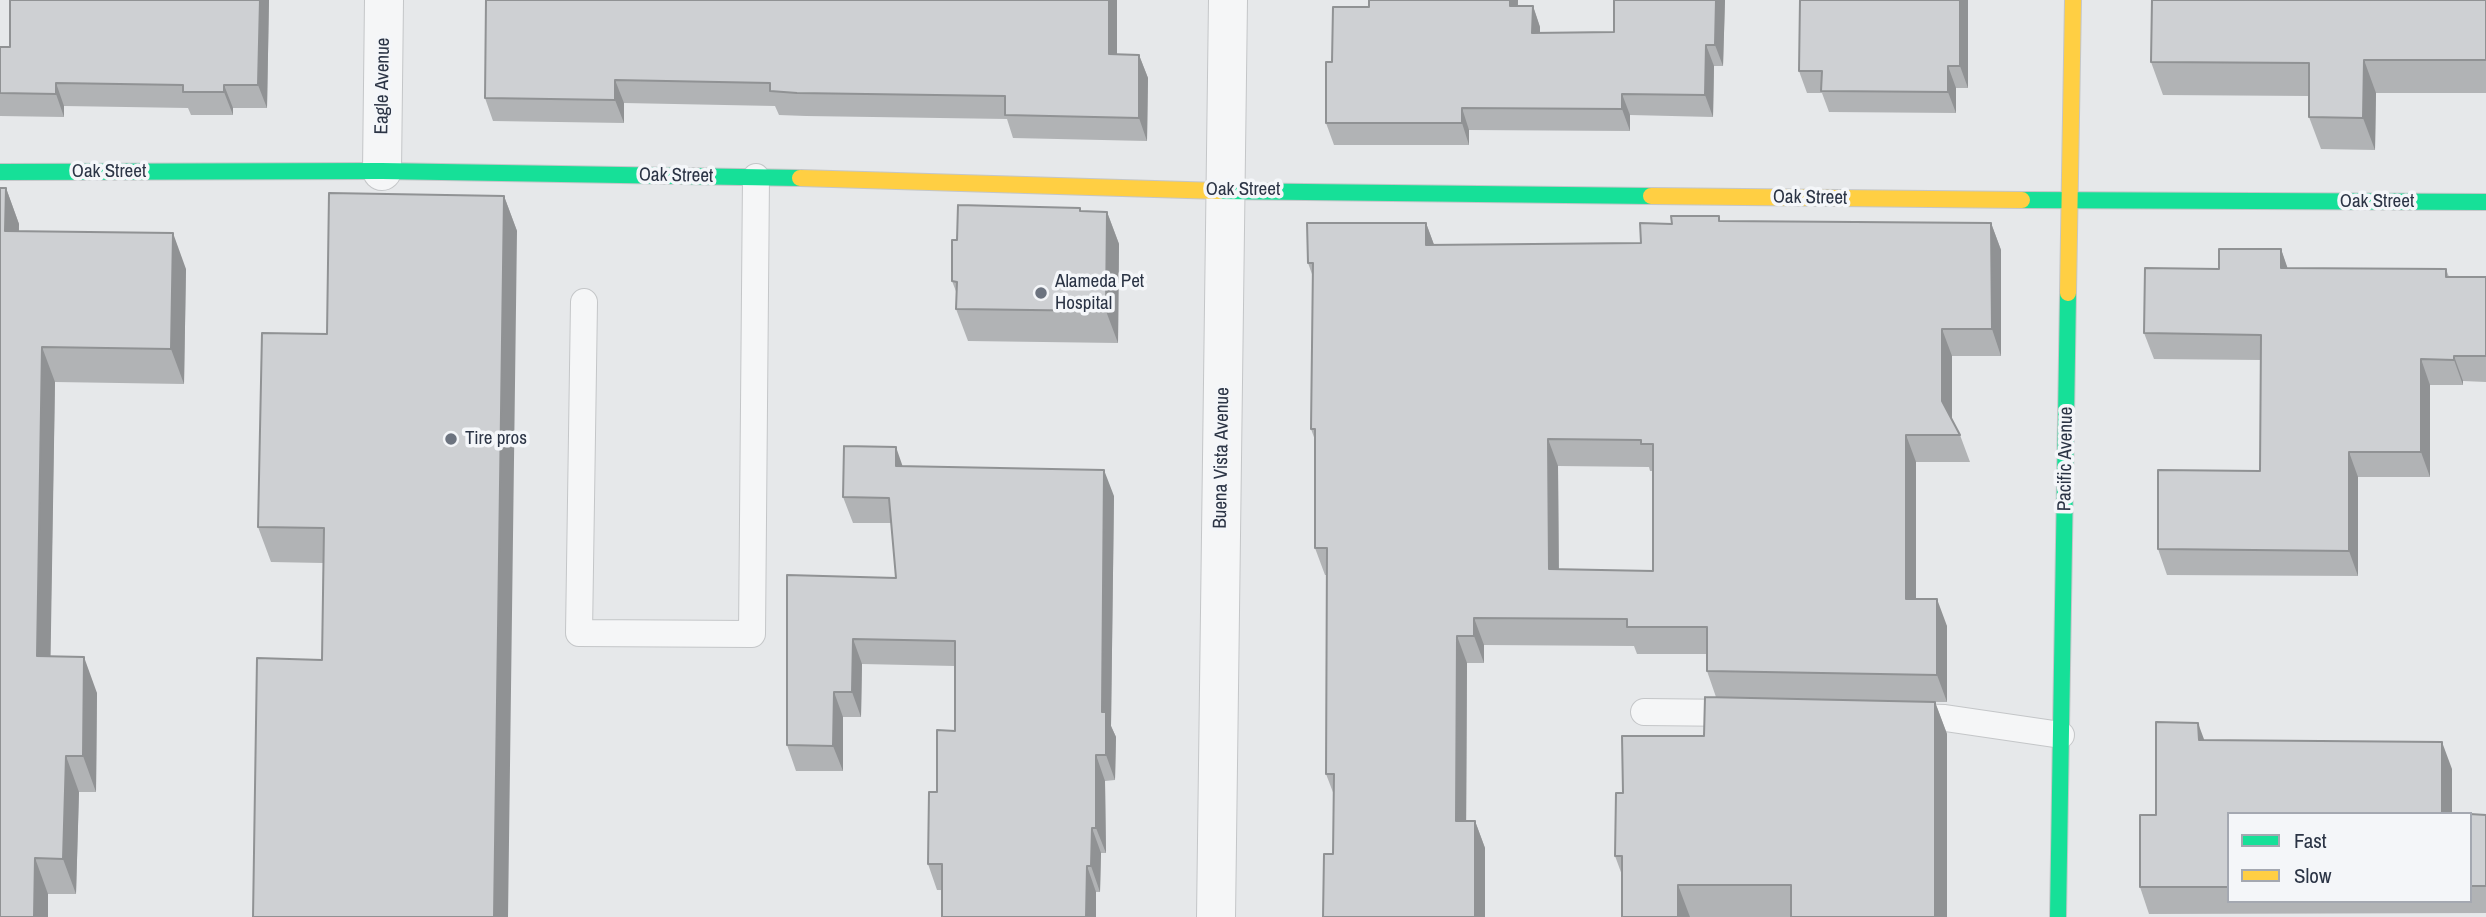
<!DOCTYPE html>
<style>
body{margin:0}
#map{position:relative;width:2486px;height:917px;overflow:hidden;background:#e6e8ea;font-family:"Archivo Narrow",sans-serif}
canvas{display:block}
.legend{position:absolute;left:2227px;top:812px;width:245px;height:91px;box-sizing:border-box;background:#f4f6f9;border:2px solid #a4a8b1;margin:0;padding:9px 12px;list-style:none;font-size:21px;color:#2b3445}
.legend li{display:flex;align-items:center;gap:14px;height:35px}
.legend b{width:35px;border:2px solid #a4a8b1}
</style>
<div id="map">
<canvas width="2486" height="917"></canvas>
<ul class="legend">
<li><b style="height:9px;background:#16e098"></b>Fast</li>
<li><b style="height:9px;background:#ffcf43"></b>Slow</li>
</ul>
</div>
<script>
const context = document.querySelector('canvas').getContext('2d');
context.lineJoin = 'round';
function shape(rows) {
  const path = new Path2D();
  for (const r of rows) {
    path.moveTo(r[0], r[1]);
    for (let i = 2; i < r.length; i += 2) path.lineTo(r[i], r[i + 1]);
  }
  return path;
}
function trace(path, color, width, dash) {
  context.strokeStyle = color;
  context.lineWidth = width;
  context.lineCap = dash ? 'butt' : 'round';
  context.setLineDash(dash || []);
  context.stroke(path);
}
function fill(path, color) {
  context.fillStyle = color;
  context.fill(path, 'evenodd');
}
function label(font, color, halo, rows, align = 'center') {
  context.font = font + ' "Archivo Narrow",sans-serif';
  context.lineWidth = 7;
  context.setLineDash([]);
  context.textBaseline = 'middle';
  context.strokeStyle = halo;
  context.fillStyle = color;
  for (const [text, x, y, turn = 0] of rows) {
    context.save();
    context.translate(x, y);
    context.rotate((+turn || 0) * Math.PI / 180);
    context.textAlign = isNaN(turn) ? turn : align;
    if (halo) context.strokeText(text, 0, 0);
    context.fillText(text, 0, 0);
    context.restore();
  }
}
const lane = shape([
 [584,302,579,633,752,634,756,177],
 [1644,712,1738,713],
 [1906,717,1945,718,2061,735]
]);
const street = shape([
 [382,171,384,0],
 [1216,917,1228,0]
]);
const fast = shape([
 [0,172,382,171,800,178],
 [1219,191,1651,196],
 [2022,200,2486,202],
 [2058,917,2068,293]
]);
const slow = shape([
 [800,178,1219,191],
 [1651,196,2022,200],
 [2068,293,2073,0]
]);
const wall = shape([
 [269,0,267,108,233,108,233,115,191,115,188,108,64,106,64,117,0,116,0,47,10,47],
 [486,0,1117,54,1139,55,1148,78,1147,141,1013,138,1007,119,806,116,779,115,775,106,624,103,624,123,493,121,485,98],
 [1518,0,1518,6,1533,6,1540,27,1540,33,1614,32,1614,0,1725,0,1723,66,1714,66,1713,117,1630,115,1630,131,1469,130,1469,145,1334,145,1326,123,1332,62,1369,7],
 [1968,0,1968,88,1956,88,1956,113,1829,112,1822,93,1807,93,1799,71],
 [2486,0,2486,93,2376,93,2375,150,2321,149,2309,117,2309,96,2163,95,2151,62],
 [6,188,19,224,19,231,186,269,184,384,55,382,50,657,97,693,96,792,79,792,76,894,48,894,48,917,0,917],
 [504,196,517,231,322,660,323,563,271,562,258,527,327,334],
 [1081,211,1107,212,1119,244,1118,343,968,341,956,309,957,294,952,281,957,240],
 [1721,221,1991,223,2001,250,2001,356,1952,356,1952,420,1960,435,1970,462,1916,462,1916,599,1947,626,1947,702,1935,702,1947,734,1947,917,1622,917,1622,875,1615,856,1623,793,1704,736,1716,697,1707,671,1707,654,1637,654,1634,646,1484,645,1484,663,1467,663,1466,821,1475,821,1485,848,1333,854,1334,795,1326,774,1327,575,1325,575,1315,548,1315,440,1311,429,1313,277,1308,263,1426,223,1434,245,1641,243,1672,224],
 [1558,466,1649,467,1650,471,1653,471,1653,571,1559,570],
 [2281,249,2287,268,2446,269,2449,277,2486,277,2486,382,2463,381,2463,385,2430,385,2430,477,2358,477,2358,576,2167,575,2158,549,2260,471,2261,360,2154,359,2144,333,2219,269],
 [903,466,1114,496,1111,726,1116,737,1115,780,1105,781,1106,853,1101,853,1100,892,937,890,928,864,937,792,955,731,955,666,862,664,861,717,843,717,843,771,796,771,787,745,787,575,896,578,891,523,853,523,843,497],
 [2204,740,2452,769,2229,814,2229,901,2470,901,2470,814,2486,815,2486,913,2149,914,2140,887]
]);
const shadedWall = shape([
 [260,0,269,0,267,108,258,85],
 [1109,0,1117,0,1117,77,1109,54],
 [1510,0,1518,0,1517,27,1510,6],
 [1716,0,1725,0,1723,66,1715,45],
 [1960,0,1968,0,1968,88,1960,66],
 [1533,6,1540,27,1540,54,1532,33],
 [1706,45,1714,66,1713,117,1705,95],
 [1139,55,1148,78,1147,141,1139,118],
 [2364,60,2376,93,2375,150,2363,118],
 [1948,66,1956,88,1956,113,1948,92],
 [615,80,624,103,624,123,615,100],
 [56,83,64,106,64,117,56,94],
 [224,85,233,108,233,115,224,92],
 [1622,94,1630,115,1630,131,1622,109],
 [1462,108,1469,130,1469,145,1462,123],
 [6,188,19,224,18,266,5,231],
 [504,196,517,231,508,917,494,917],
 [1107,212,1119,244,1118,343,1106,311],
 [1426,223,1436,250,1426,245],
 [1991,223,2001,250,2001,356,1992,329],
 [173,233,186,269,184,384,171,349],
 [2281,249,2290,275,2281,268],
 [1942,329,1952,356,1952,428,1942,401],
 [42,347,55,382,50,692,37,656],
 [2454,356,2463,381,2463,385,2454,360],
 [2421,359,2430,385,2430,477,2421,452],
 [1906,435,1916,462,1916,626,1906,599],
 [1548,439,1558,466,1559,597,1549,569],
 [896,447,905,473,896,466],
 [2349,452,2358,477,2358,576,2349,551],
 [1104,470,1114,496,1111,726,1116,737,1115,780,1106,755,1102,712],
 [1937,599,1947,626,1947,702,1937,675],
 [1474,618,1484,645,1484,663,1474,636],
 [1457,636,1467,663,1466,848,1456,821],
 [853,639,862,664,861,717,852,692],
 [84,657,97,693,96,792,83,756],
 [834,692,843,717,843,771,833,746],
 [1935,702,1947,734,1947,917,1935,917],
 [2198,723,2208,750,2199,740],
 [2442,742,2452,769,2452,814,2443,814],
 [1096,755,1105,781,1106,853,1096,828],
 [66,756,79,792,76,894,63,859],
 [1475,821,1485,848,1485,917,1475,917],
 [1092,828,1101,853,1100,892,1091,866],
 [35,858,48,894,48,917,34,917],
 [1087,866,1096,892,1096,917,1086,917],
 [1678,885,1690,917,1678,917]
]);
const building = shape([
 [10,0,260,0,258,85,224,85,224,92,183,92,183,85,56,83,56,94,0,93,0,47,10,47,10,0],
 [486,0,1109,0,1109,54,1139,55,1139,118,1005,115,1005,96,797,93,770,91,770,83,615,80,615,100,485,98,486,0],
 [1369,0,1510,0,1510,6,1533,6,1532,33,1614,32,1614,0,1716,0,1715,45,1706,45,1705,95,1622,94,1622,109,1462,108,1462,123,1326,123,1326,62,1332,62,1333,7,1369,7,1369,0],
 [1800,0,1960,0,1960,66,1948,66,1948,92,1821,91,1822,71,1799,71,1800,0],
 [2152,0,2486,0,2486,60,2364,60,2363,118,2309,117,2309,63,2151,62,2152,0],
 [0,188,6,188,5,231,173,233,171,349,42,347,37,656,84,657,83,756,66,756,63,859,35,858,34,917,0,917,0,188],
 [329,193,504,196,494,917,253,917,257,658,322,660,324,528,258,527,262,333,327,334,329,193],
 [958,205,1080,208,1080,211,1107,212,1106,311,956,309,957,282,952,281,952,240,957,240,958,205],
 [1671,216,1719,216,1719,221,1991,223,1992,329,1942,329,1942,401,1960,435,1906,435,1906,599,1937,599,1937,675,1707,671,1707,627,1627,627,1627,619,1474,618,1474,636,1457,636,1456,821,1475,821,1475,917,1323,917,1324,854,1333,854,1334,774,1326,774,1327,548,1315,548,1315,429,1311,429,1313,263,1308,263,1307,223,1426,223,1426,245,1641,243,1640,223,1672,224,1671,216],
 [1548,439,1641,440,1641,444,1653,444,1653,571,1549,569,1548,439],
 [2219,249,2281,249,2281,268,2446,269,2446,277,2486,277,2486,356,2454,356,2454,360,2421,359,2421,452,2349,452,2349,551,2158,549,2158,470,2260,471,2261,335,2144,333,2145,268,2219,269,2219,249],
 [844,446,896,447,896,466,1104,470,1102,712,1106,712,1106,755,1096,755,1096,828,1092,828,1091,866,1087,866,1086,917,942,917,942,864,928,864,929,792,937,792,937,730,955,731,955,641,853,639,852,692,834,692,833,746,787,745,787,575,896,578,889,498,843,497,844,446],
 [1705,697,1935,702,1935,917,1791,917,1791,885,1678,885,1678,917,1622,917,1622,856,1615,856,1616,793,1623,793,1622,736,1704,736,1705,697],
 [2156,722,2198,723,2199,740,2442,742,2442,813,2465,814,2229,814,2229,887,2140,887,2140,815,2156,815,2156,722],
 [2470,814,2486,815,2486,886,2470,886,2470,814]
]);
const markers = [
 [1041,293,7,"#6c737f"],
 [451,439,7,"#6c737f"]
];
const streetNames = [
 ["Eagle Avenue",383,86,-89],
 ["Oak Street",109,172],
 ["Oak Street",676,176,1],
 ["Oak Street",1243,190],
 ["Oak Street",1810,198,1],
 ["Oak Street",2377,202],
 ["Buena Vista Avenue",1222,458,-89],
 ["Pacific Avenue",2066,459,-89]
];
const poiNames = [
 ["Alameda Pet",1055,282],
 ["Hospital",1055,304],
 ["Tire pros",465,439]
];
trace(lane, '#c4c6c8', 28);
trace(street, '#c4c6c8', 40);
trace(fast, '#c4c6c8', 18);
trace(slow, '#c4c6c8', 18);
trace(lane, '#f5f6f7', 26);
trace(street, '#f5f6f7', 38);
trace(fast, '#16e098', 16);
trace(slow, '#ffcf43', 16);
fill(wall, '#b1b3b5');
fill(shadedWall, '#909294');
fill(building, '#ced0d3');
trace(building, '#909294', 2);
for (const [x, y, r, color] of markers) {
  const dot = new Path2D();
  dot.arc(x, y, r, 0, 2 * Math.PI);
  context.fillStyle = color;
  context.fill(dot);
  trace(dot, '#f4f6f9', 2.5);
}
label('19px', '#2b3445', '#f4f6f9', streetNames);
label('19px', '#2b3445', '#f4f6f9', poiNames, 'left');
</script>
